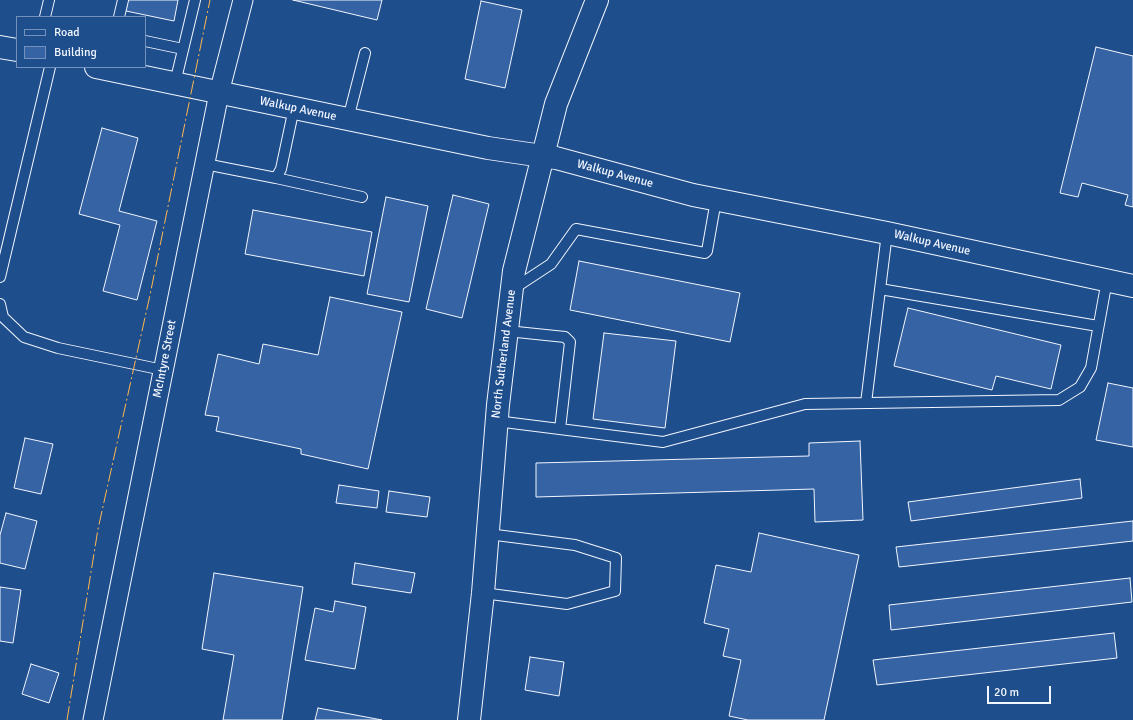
<!DOCTYPE html>
<style>
body{margin:0}
#map{position:relative;width:1133px;height:720px;overflow:hidden;background:#1f4e8c;font-family:Signika,sans-serif}
canvas{display:block}
.legend{position:absolute;left:16px;top:16px;width:130px;height:52px;box-sizing:border-box;background:#1f4e8c;border:1px solid #7391ba;margin:0;padding:5px 7px;list-style:none;font-size:12px;color:#f2f6ff}
.legend li{display:flex;align-items:center;gap:8px;height:20px}
.legend b{width:20px;border:1px solid #7391ba}
.scale{position:absolute;left:987px;top:686px;width:64px;height:18px;box-sizing:border-box;border:2px solid #f2f6ff;border-top:0;padding-left:5px;font-size:12px;line-height:14px;white-space:nowrap;color:#f2f6ff;-webkit-text-stroke:3px #1f4e8c;paint-order:stroke}
</style>
<div id="map">
<canvas width="1133" height="720"></canvas>
<ul class="legend">
<li><b style="height:5px;background:#1f4e8c"></b>Road</li>
<li><b style="height:11px;background:#3563a3"></b>Building</li>
</ul>
<div class="scale">20 m</div>
</div>
<script>
const context = document.querySelector('canvas').getContext('2d');
context.lineJoin = 'round';
function fill(path, color) {
  context.fillStyle = color;
  context.fill(path, 'evenodd');
}
function shape(rows) {
  const path = new Path2D();
  for (const r of rows) {
    path.moveTo(r[0], r[1]);
    for (let i = 2; i < r.length; i += 2) path.lineTo(r[i], r[i + 1]);
  }
  return path;
}
function trace(path, color, width, dash) {
  context.strokeStyle = color;
  context.lineWidth = width;
  context.lineCap = dash ? 'butt' : 'round';
  context.setLineDash(dash || []);
  context.stroke(path);
}
function label(font, color, halo, rows, align = 'center') {
  context.font = font + ' Signika,sans-serif';
  context.lineWidth = 3;
  context.setLineDash([]);
  context.textBaseline = 'middle';
  context.strokeStyle = halo;
  context.fillStyle = color;
  for (const [text, x, y, turn = 0] of rows) {
    context.save();
    context.translate(x, y);
    context.rotate((+turn || 0) * Math.PI / 180);
    context.textAlign = isNaN(turn) ? turn : align;
    if (halo) context.strokeText(text, 0, 0);
    context.fillText(text, 0, 0);
    context.restore();
  }
}
const building = shape([
 [128,0,178,0,174,21,126,11,128,0],
 [293,0,382,0,377,20,293,0],
 [481,1,522,10,505,88,465,79,481,1],
 [1096,47,1133,56,1133,207,1125,205,1128,195,1082,183,1078,197,1060,193,1096,47],
 [102,128,138,138,119,211,157,221,137,300,103,291,120,225,79,214,102,128],
 [453,195,489,204,462,318,426,309,453,195],
 [386,197,428,206,409,302,367,294,386,197],
 [253,210,372,232,364,276,245,254,253,210],
 [579,261,740,293,730,342,570,310,579,261],
 [330,297,402,312,368,469,301,454,301,449,216,431,219,417,205,415,218,354,259,364,263,344,318,355,330,297],
 [908,308,1061,345,1051,389,996,376,992,390,894,366,908,308],
 [604,333,676,341,665,428,593,419,604,333],
 [1108,383,1133,388,1133,447,1096,440,1108,383],
 [25,438,53,444,41,494,14,488,25,438],
 [860,441,863,520,815,522,814,489,536,497,536,463,809,456,809,443,860,441],
 [1080,479,1082,498,911,521,908,502,1080,479],
 [339,485,379,491,377,508,336,503,339,485],
 [389,491,430,497,427,517,386,512,389,491],
 [6,513,37,521,25,569,0,563,0,535,6,513],
 [1133,521,1133,541,899,567,896,547,1133,521],
 [759,533,859,555,824,720,748,720,729,716,741,660,723,656,729,629,704,623,716,565,751,572,759,533],
 [355,563,415,573,411,593,352,584,355,563],
 [214,573,303,587,282,720,223,720,234,655,202,649,214,573],
 [1130,578,1132,602,891,630,889,605,1130,578],
 [0,587,21,590,13,643,0,641,0,587],
 [335,601,366,607,355,669,305,660,315,608,333,612,335,601],
 [1114,633,1117,658,877,685,873,660,1114,633],
 [530,657,564,662,559,696,525,690,530,657],
 [31,664,59,673,49,703,22,694,31,664],
 [318,708,382,720,315,720,318,708]
]);
const lane = shape([
 [45,17,49,0],
 [119,17,123,0],
 [145,41,183,49],
 [175,83,195,0],
 [348,119,365,53],
 [205,164,276,178,281,169,294,108],
 [276,178,362,197],
 [0,277,50,67],
 [513,289,551,264,576,229,705,253,707,251,716,200],
 [880,289,1098,326],
 [0,304,3,317,24,337,58,348,163,370],
 [507,331,565,337,570,342,560,429],
 [866,403,887,233],
 [496,421,663,442,805,404,1059,400,1080,387,1091,368,1107,280],
 [483,593,567,604,615,591,616,558,575,545,488,534]
]);
const street = shape([
 [93,720,219,93,243,0]
]);
const secondary = shape([
 [0,47,17,50],
 [96,67,488,148,556,158,693,195,887,233,1133,286],
 [469,720,483,593,498,405,514,271,556,104,597,0]
]);
const power = shape([
 [67,720,98,529,150,295,210,0]
]);
const streetNames = [
 ["Walkup Avenue",298,109,12],
 ["Walkup Avenue",615,174,15],
 ["Walkup Avenue",932,243,13],
 ["North Sutherland Avenue",504,354,-83],
 ["McIntyre Street",165,359,-79]
];
fill(building, '#3563a3');
trace(building, '#f2f6ff', 1);
trace(lane, '#f2f6ff', 12);
trace(street, '#f2f6ff', 21);
trace(secondary, '#f2f6ff', 24);
trace(lane, '#1f4e8c', 10);
trace(street, '#1f4e8c', 19);
trace(secondary, '#1f4e8c', 22);
trace(power, '#ffb74d', 1, [14, 3, 2, 3]);
label('12px', '#f2f6ff', '#1f4e8c', streetNames);
</script>
